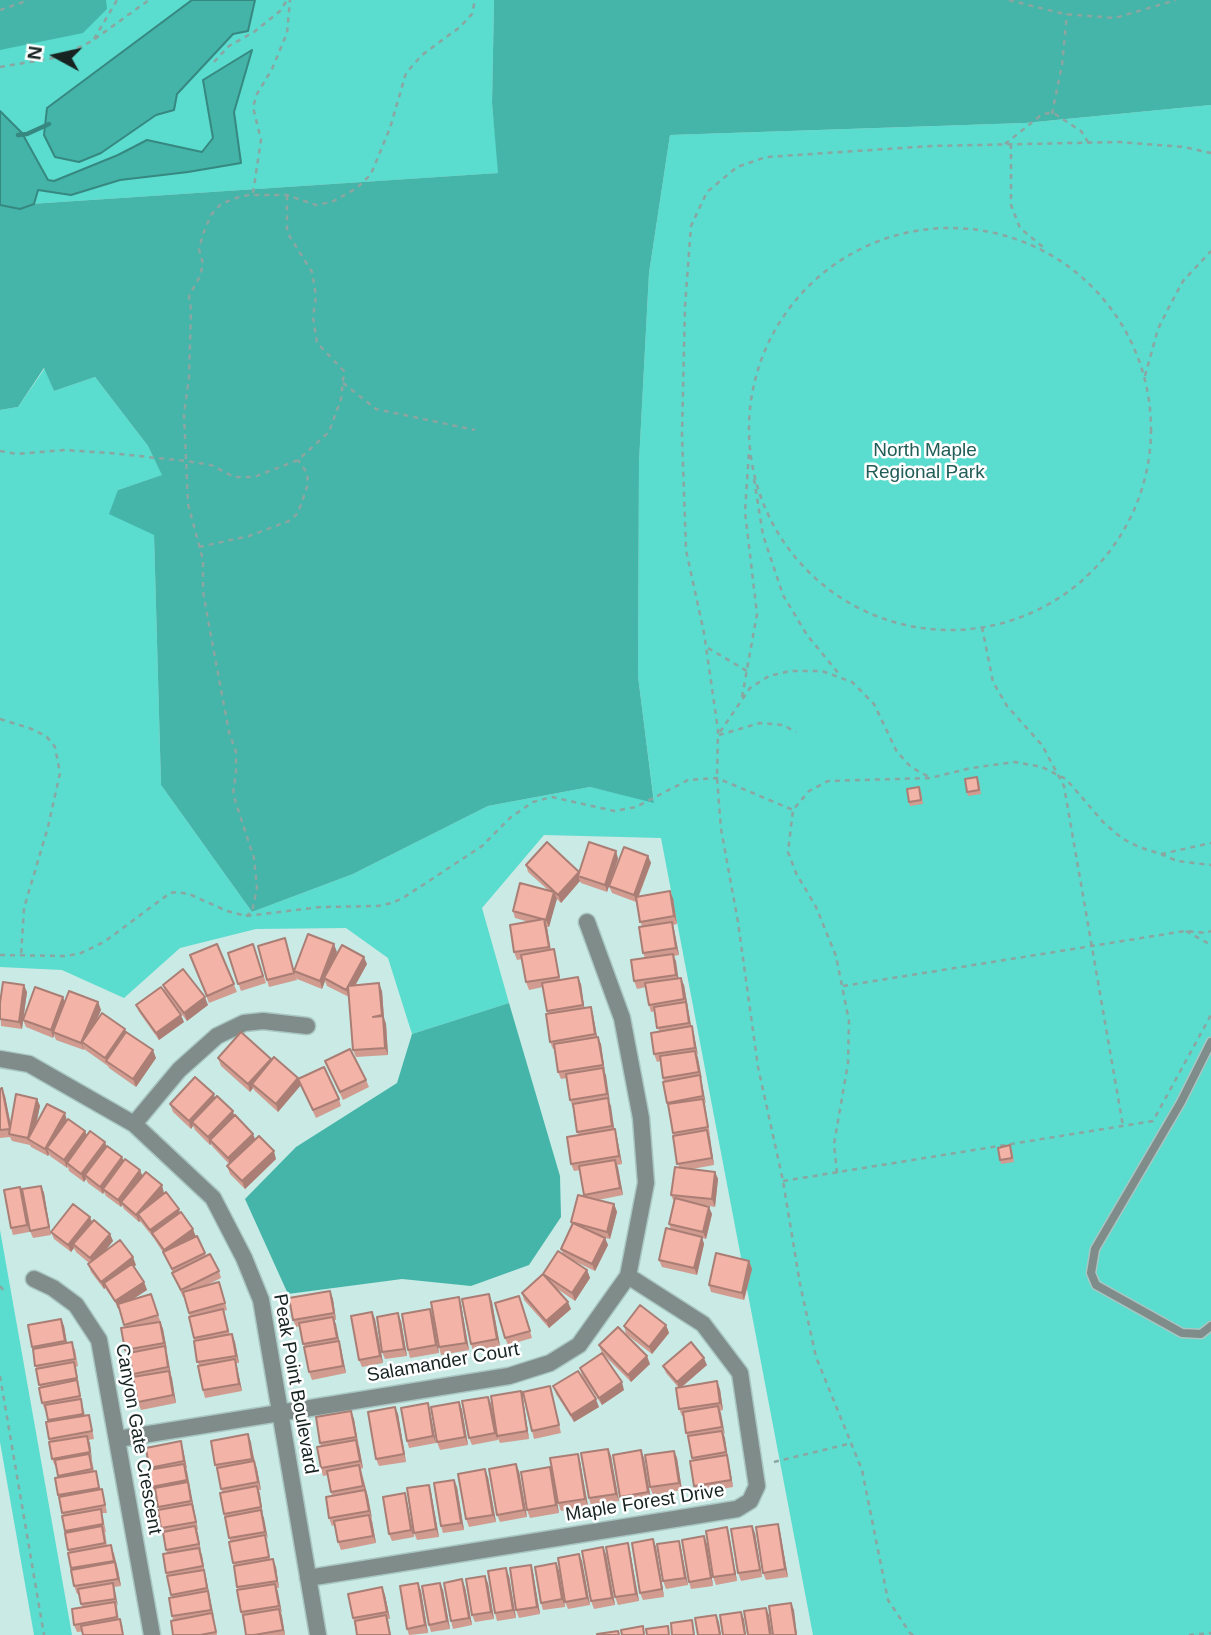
<!DOCTYPE html>
<style>
body{margin:0}
#map{position:relative;width:1211px;height:1635px;overflow:hidden;background:#c9eae5;font-family:Helvetica,sans-serif}
canvas{display:block}
.north{position:absolute;left:21px;top:21px;width:70px;height:70px;-webkit-text-stroke:5px #fff;paint-order:stroke;rotate:278deg;font-size:19px;font-weight:700;line-height:28px;text-align:center;color:#162321}
.north::after{content:'';display:block;margin:auto;width:24px;height:32px;background:#162321;clip-path:polygon(50% 0,100% 100%,50% 72%,0 100%)}
</style>
<div id="map">
<canvas width="1211" height="1635"></canvas>
<div class="north">N</div>
</div>
<script>
const context = document.querySelector('canvas').getContext('2d');
context.lineJoin = 'round';
function fill(path, color) {
  context.fillStyle = color;
  context.fill(path, 'evenodd');
}
function shape(rows) {
  const path = new Path2D();
  for (const r of rows) {
    if (r.length === 3) {
      path.moveTo(r[0] + r[2], r[1]);
      path.arc(r[0], r[1], r[2], 0, 2 * Math.PI);
      continue;
    }
    path.moveTo(r[0], r[1]);
    for (let i = 2; i < r.length; i += 2) path.lineTo(r[i], r[i + 1]);
  }
  return path;
}
function trace(path, color, width, dash) {
  context.strokeStyle = color;
  context.lineWidth = width;
  context.lineCap = dash ? 'butt' : 'round';
  context.setLineDash(dash || []);
  context.stroke(path);
}
function label(font, color, halo, rows, align = 'center') {
  context.font = font + ' Helvetica,sans-serif';
  context.lineWidth = 5;
  context.setLineDash([]);
  context.textBaseline = 'middle';
  context.strokeStyle = halo;
  context.fillStyle = color;
  for (const [text, x, y, turn = 0] of rows) {
    context.save();
    context.translate(x, y);
    context.rotate((+turn || 0) * Math.PI / 180);
    context.textAlign = isNaN(turn) ? turn : align;
    if (halo) context.strokeText(text, 0, 0);
    context.fillText(text, 0, 0);
    context.restore();
  }
}
const green = shape([
 [0,0,494,0,492,103,499,173,0,206],
 [1211,105,1211,1635,813,1635,661,838,544,835,482,908,509,1003,412,1034,388,958,346,928,256,929,180,948,124,998,62,970,0,967,0,410,18,407,45,368,54,391,95,377,148,446,163,475,118,490,154,535,161,785,252,912,353,874,488,806,590,787,654,802,638,676,639,462,649,273,670,135,1025,123],
 [0,1230,72,1635,34,1635,0,1442]
]);
const forest = shape([
 [0,0,106,0,107,9,83,33,0,50],
 [494,0,1211,0,1211,105,1025,123,670,135,649,273,639,462,638,676,654,803,590,787,488,806,353,874,252,912,161,785,154,535,109,514,118,490,162,475,148,446,95,377,54,391,44,368,18,407,0,410,0,206,498,173,492,103],
 [509,1003,560,1176,561,1217,529,1265,471,1286,402,1279,288,1294,245,1199,296,1147,397,1083,412,1034]
]);
const water = shape([
 [192,0,255,0,248,31,233,34,177,94,174,110,156,115,101,153,79,162,55,157,44,135,47,108,192,0],
 [252,50,234,112,241,163,188,172,120,180,71,195,38,190,34,204,20,209,0,205,0,111,22,133,48,180,54,181,118,155,147,140,202,152,213,138,203,80,252,50]
]);
const stream = shape([
 [18,135,27,134,49,124]
]);
const path = shape([
 [1009,0,1064,14,1115,18,1176,0],
 [0,10,29,0],
 [94,39,117,0],
 [214,62,229,46,254,32,280,11,287,0],
 [0,67,59,57,92,41,149,0],
 [1052,114,1062,65,1067,14],
 [1005,144,1040,116,1048,113,1055,114,1081,131,1088,142],
 [1011,144,1011,205,1020,228,1043,247],
 [253,193,261,140,253,107,257,94,272,69,287,33,290,0],
 [950,429,201],
 [1145,376,1158,329,1169,307,1183,281,1211,251],
 [343,383,376,409,475,430],
 [0,451,17,454,65,450,110,453,186,461,211,465,234,477,254,477,298,460,329,432,341,399,344,371,317,343,313,317,316,296,312,272,287,232,287,195],
 [754,479,763,535,783,595,807,635,839,674],
 [199,547,249,536,289,521,298,513,308,484,307,473,298,460],
 [982,627,993,682,1007,706,1042,745,1064,786,1123,1126],
 [708,648,747,671],
 [742,697,757,614,745,512,749,451],
 [0,719,29,728,46,736,55,747,60,773,48,827,24,908,21,956],
 [720,732,750,688,769,676,790,671,822,671,852,682,874,704,897,752,911,767,929,777],
 [719,735,760,723,783,725,796,732],
 [1161,854,1177,861,1211,865],
 [246,916,252,912,257,888,254,858,233,794,236,772,236,752,229,732,208,620,203,591,203,560,188,504,184,414,189,377,191,310,189,296,200,276,203,264,199,249,203,234,211,215,221,204,236,198,248,195,287,195,316,205,332,202,357,188,371,174,390,128,406,73,422,55,460,27,472,14,475,0],
 [1186,931,1211,945],
 [0,955,67,956,81,953,104,942,170,893,177,892,189,894,227,911,246,916,321,907,378,906,392,903,403,898,482,846,511,817,533,802,552,797,614,811,636,807,688,780,717,778,793,810],
 [843,986,1185,931,1206,933,1211,931],
 [837,1173,834,1144,848,1063,849,1021,836,956,816,907,796,873,788,852,793,810,809,791,828,781,930,778,971,768,1015,762,1042,767,1066,779,1104,823,1123,839,1139,847,1161,854,1211,843],
 [783,1181,1153,1121,1211,1015],
 [0,1286,4,1291],
 [0,1376,44,1635],
 [774,1462,852,1443],
 [913,1635,910,1633,888,1600,862,1470,816,1357,800,1284,783,1181,758,1067,738,922,721,829,717,778,718,730,704,633,686,550,682,435,685,306,691,226,707,192,737,167,766,157,931,146,1119,142,1184,147,1211,153],
 [1189,1635,1211,1633]
]);
const lane = shape([
 [1211,1042,1181,1102,1095,1249,1091,1273,1096,1285,1182,1333,1201,1334,1211,1326]
]);
const street = shape([
 [0,1059,29,1064,134,1124,213,1198,244,1258,261,1300,318,1635],
 [134,1124,179,1070,217,1036,244,1023,263,1021,307,1026],
 [34,1279,53,1288,76,1305,99,1340,152,1635],
 [118,1439,509,1376,550,1363,579,1345,628,1276,646,1183,641,1118,622,1018,587,922],
 [308,1578,737,1509,750,1501,757,1486,740,1373,703,1324,628,1276]
]);
const wall = shape([
 [979,781,981,794,968,796,967,792],
 [921,791,923,804,910,806,909,802],
 [616,851,618,859,607,892,581,883,580,881,561,903,556,898,549,927,547,927,551,950,556,957,560,979,581,984,584,1008,593,1014,597,1037,601,1044,609,1102,614,1129,617,1137,622,1164,617,1165,623,1195,598,1200,614,1204,617,1212,610,1239,605,1238,608,1245,595,1271,572,1260,587,1270,590,1278,575,1301,556,1288,571,1309,549,1328,524,1300,522,1293,543,1274,563,1254,561,1249,572,1225,571,1222,585,1197,580,1170,574,1171,571,1164,578,1135,573,1108,570,1100,567,1078,561,1079,558,1072,554,1049,553,1049,550,1042,548,1014,543,987,529,990,526,982,522,959,517,960,514,952,529,922,515,918,513,911,548,890,528,872,526,865,579,872],
 [648,856,651,863,639,896,673,898,677,924,673,925,679,955,674,956,678,978,684,985,691,1026,694,1034,710,1135,709,1135,714,1165,692,1169,715,1172,718,1179,715,1207,704,1205,712,1214,706,1239,702,1238,704,1244,697,1275,662,1267,659,1260,671,1229,669,1224,674,1202,671,1195,679,1167,660,1061,657,1062,654,1054,659,1032,655,1011,651,1012,649,1005,646,987,637,989,634,981,645,958,643,953,642,927,636,902,612,893,609,886],
 [285,938,294,971,337,952,332,965,367,964,355,985,382,991,384,1018,386,1024,388,1055,356,1057,353,1050,349,996,349,997,327,986,325,981,322,989,297,979,296,977,297,980,269,987,267,980],
 [217,944,237,992,209,1003,190,955],
 [253,944,266,983,241,991,228,953],
 [163,985,208,1005,187,1021,165,993],
 [27,992,23,1019,65,1002,98,1002,101,1010,95,1023,125,1029,126,1033,156,1058,136,1087,109,1068,108,1066,84,1049,84,1050,56,1040,54,1035,53,1038,26,1027,23,1020,22,1029,1,1026,0,1003],
 [136,1005,184,1022,159,1040,139,1012],
 [218,1058,271,1059,272,1061,298,1078,339,1099,341,1106,316,1118,301,1085,278,1112,255,1091,253,1088,250,1092,221,1066],
 [325,1061,366,1080,369,1087,343,1100],
 [0,1089,5,1096,11,1126,37,1099,40,1106,36,1125,67,1120,85,1131,87,1136,105,1142,106,1146,122,1157,123,1161,164,1193,161,1196,180,1213,196,1237,197,1236,206,1256,219,1271,221,1278,207,1285,219,1282,222,1290,227,1310,224,1311,230,1335,232,1334,235,1342,239,1363,236,1363,242,1391,205,1398,203,1390,190,1317,184,1297,183,1297,175,1280,173,1273,164,1254,153,1237,140,1221,139,1222,124,1209,122,1205,121,1207,106,1196,104,1192,103,1194,88,1183,86,1179,84,1182,69,1171,68,1167,67,1168,50,1156,49,1154,48,1156,31,1147,30,1145,12,1141,10,1137,0,1138],
 [215,1098,235,1116,255,1139,276,1159,245,1189,230,1174,227,1166,229,1164,213,1147,211,1144,210,1145,195,1130,193,1126,191,1129,173,1112,170,1104],
 [1012,1149,1014,1162,1001,1164,1000,1160],
 [41,1186,44,1193,51,1235,33,1238,30,1231],
 [20,1187,29,1232,13,1235,11,1228],
 [90,1217,92,1222,110,1234,113,1241,104,1252,136,1265,134,1266,144,1282,147,1290,131,1300,151,1294,163,1329,176,1403,141,1410,138,1402,130,1357,128,1357,125,1350,125,1328,119,1308,105,1288,104,1289,91,1272,88,1264,89,1263,76,1252,74,1248,71,1252,54,1239,51,1232],
 [749,1261,752,1269,744,1300,711,1292,709,1285],
 [330,1291,333,1299,336,1320,334,1320,341,1348,346,1373,312,1380,309,1372,300,1326,296,1327,293,1320],
 [489,1294,492,1302,500,1346,473,1351,471,1344],
 [522,1303,532,1338,508,1345,505,1338],
 [461,1304,469,1350,441,1355,439,1347],
 [430,1309,433,1317,439,1353,410,1358,408,1350],
 [372,1312,375,1319,383,1363,362,1367,359,1360],
 [61,1319,64,1326,67,1343,75,1349,78,1366,76,1367,82,1403,85,1415,91,1422,94,1439,88,1440,92,1460,94,1471,98,1478,100,1489,104,1497,107,1513,102,1513,106,1532,105,1532,107,1546,114,1553,118,1570,121,1586,114,1587,119,1620,123,1627,77,1632,74,1625,82,1607,79,1594,77,1594,74,1586,63,1515,58,1495,59,1477,56,1466,55,1466,52,1459,49,1439,48,1422,46,1410,45,1410,42,1403,40,1387,32,1347],
 [401,1321,407,1356,385,1359,382,1352],
 [666,1325,669,1333,652,1354,626,1334,624,1326],
 [599,1345,650,1364,631,1382,602,1353],
 [707,1365,682,1387,720,1389,723,1410,720,1411,733,1487,697,1493,694,1486,693,1461,689,1441,686,1433,683,1416,682,1416,679,1409,678,1387,666,1373,663,1366],
 [580,1368,624,1390,602,1405,582,1376],
 [553,1386,599,1407,574,1422,556,1394],
 [521,1391,523,1399,529,1439,500,1443,497,1436],
 [552,1394,561,1433,534,1439,532,1431],
 [488,1397,491,1404,498,1440,472,1445,469,1438],
 [459,1402,462,1410,468,1445,440,1450,437,1442],
 [428,1403,430,1411,436,1443,409,1448,407,1441],
 [395,1407,398,1414,406,1462,379,1466,376,1459],
 [354,1419,363,1468,361,1469,368,1497,376,1543,341,1550,338,1542,335,1525,332,1526,329,1518,332,1496,328,1475,323,1476,321,1468,321,1446,320,1443],
 [248,1434,257,1469,261,1490,259,1490,270,1560,276,1567,279,1588,277,1588,285,1635,246,1635,241,1612,230,1541,224,1514,222,1492,218,1473,215,1465],
 [146,1448,183,1449,187,1469,186,1469,198,1530,197,1530,201,1552,217,1635,173,1635,172,1597,166,1573,167,1553,161,1528,159,1510,156,1494,153,1494,151,1487,150,1470],
 [608,1449,611,1456,619,1501,591,1505,589,1498],
 [674,1451,677,1458,682,1490,653,1495,650,1487],
 [644,1458,651,1500,623,1504,620,1497],
 [580,1461,588,1506,561,1511,558,1503],
 [550,1467,552,1474,559,1513,530,1518,527,1510],
 [519,1471,527,1517,500,1522,497,1515],
 [488,1477,496,1522,469,1527,466,1519],
 [454,1480,457,1487,464,1530,443,1533,441,1526],
 [429,1485,431,1492,439,1537,417,1540,414,1533],
 [407,1501,414,1537,392,1541,389,1534],
 [727,1527,729,1534,737,1581,716,1585,713,1577],
 [780,1531,788,1577,766,1580,763,1573],
 [755,1533,762,1577,741,1581,738,1573],
 [653,1539,656,1547,664,1597,643,1600,640,1593],
 [679,1541,681,1548,688,1585,666,1589,663,1581],
 [628,1543,630,1551,639,1601,618,1605,615,1597],
 [707,1544,713,1586,691,1589,689,1582],
 [579,1554,582,1561,590,1605,568,1609,565,1602],
 [606,1554,615,1605,594,1609,591,1601],
 [556,1563,559,1571,565,1607,543,1610,541,1603],
 [531,1565,533,1572,540,1614,519,1618,516,1610],
 [509,1576,516,1618,497,1621,495,1613],
 [418,1583,421,1591,428,1633,409,1635,407,1629],
 [440,1583,443,1590,450,1629,431,1632,429,1625],
 [488,1583,494,1619,475,1622,472,1615],
 [382,1587,385,1595,390,1619,388,1619,391,1635,357,1635,353,1618],
 [465,1587,472,1625,453,1629,451,1621]
]);
const shadedWall = shape([
 [616,851,618,859,607,892,605,885],
 [648,856,651,863,636,902,634,895],
 [579,872,578,876,580,881,561,903,558,895],
 [670,891,673,898,677,924,674,916],
 [554,892,557,899,549,927,546,920],
 [544,919,547,927,551,954,549,947],
 [672,922,674,929,679,955,676,948],
 [334,944,337,952,326,979,324,978,325,981,322,989,320,981],
 [673,954,676,961,679,982,676,975],
 [364,957,367,964,349,997,346,990],
 [578,977,581,984,585,1012,583,1005],
 [681,978,684,985,692,1031,689,1023],
 [379,983,382,991,384,1018,386,1024,388,1055,385,1048,384,1020,382,1015],
 [24,985,27,992,22,1029,19,1022],
 [63,997,66,1005,53,1032,54,1035,53,1038,51,1030],
 [205,997,208,1005,187,1021,184,1013],
 [98,1002,101,1010,86,1045,82,1042,84,1050,81,1043],
 [591,1007,593,1014,598,1042,595,1034],
 [181,1015,184,1022,159,1040,156,1033],
 [692,1026,694,1034,698,1055,695,1048],
 [125,1029,128,1036,106,1061,108,1066,105,1058],
 [598,1037,601,1044,605,1072,603,1065],
 [153,1050,156,1058,136,1087,133,1079],
 [695,1051,698,1058,702,1079,699,1072],
 [271,1059,273,1066,252,1084,253,1088,250,1092,248,1084],
 [603,1068,606,1075,610,1102,607,1094],
 [700,1075,702,1083,706,1104,703,1096],
 [298,1078,301,1085,278,1112,276,1104],
 [2,1088,5,1096,13,1136,10,1129],
 [214,1094,216,1102,192,1122,193,1126,191,1129,189,1121],
 [608,1098,611,1106,615,1134,612,1126],
 [37,1099,40,1106,32,1142,28,1138],
 [233,1111,235,1118,210,1140,211,1144,210,1145,208,1137],
 [65,1113,67,1121,47,1148,49,1154,48,1156,45,1149],
 [615,1129,617,1137,622,1164,619,1156],
 [707,1130,710,1137,714,1165,712,1158],
 [85,1131,88,1138,67,1163,67,1168,64,1160],
 [253,1134,256,1141,230,1166,228,1158],
 [105,1142,108,1150,85,1175,86,1179,84,1182,81,1174],
 [274,1151,276,1159,245,1189,242,1181],
 [122,1157,125,1165,103,1189,104,1192,103,1194,100,1187],
 [615,1160,618,1167,623,1195,620,1188],
 [140,1170,143,1177,121,1202,122,1205,121,1207,118,1200],
 [715,1172,718,1179,715,1207,712,1199],
 [162,1185,164,1193,142,1219,138,1214,140,1221,139,1222,136,1215],
 [41,1186,44,1193,51,1235,49,1227],
 [20,1187,23,1194,29,1232,27,1225],
 [614,1204,617,1212,610,1239,607,1232],
 [709,1207,712,1214,706,1239,703,1232],
 [179,1209,181,1216,152,1233,153,1238,150,1230],
 [90,1217,93,1225,73,1244,74,1248,71,1252,68,1245],
 [193,1229,196,1237,167,1258,164,1250],
 [110,1234,113,1241,93,1266,90,1258],
 [702,1237,704,1244,697,1275,694,1268],
 [605,1238,608,1245,595,1271,592,1264],
 [133,1257,136,1265,106,1287,104,1283,105,1288,104,1289,101,1282],
 [749,1261,752,1269,744,1300,742,1293],
 [587,1270,590,1278,575,1301,572,1293],
 [144,1282,147,1290,118,1309,115,1301],
 [330,1291,333,1299,336,1320,334,1313],
 [489,1294,492,1302,500,1346,497,1339],
 [459,1297,461,1304,469,1350,466,1343],
 [568,1302,571,1309,549,1328,546,1321],
 [430,1309,433,1317,439,1353,436,1345],
 [372,1312,375,1319,383,1363,380,1356],
 [398,1313,401,1321,407,1356,404,1349],
 [333,1317,336,1324,340,1345,337,1338],
 [61,1319,64,1326,68,1349,65,1341],
 [160,1322,163,1329,167,1350,164,1343],
 [666,1325,669,1333,652,1354,649,1347],
 [232,1334,235,1342,239,1363,236,1356],
 [339,1341,341,1348,346,1373,343,1366],
 [165,1346,167,1354,171,1375,168,1367],
 [647,1356,650,1364,631,1382,628,1375],
 [704,1358,707,1365,679,1389,677,1382],
 [235,1359,237,1366,242,1391,239,1384],
 [169,1371,172,1378,176,1403,173,1395],
 [717,1381,720,1389,723,1410,720,1403],
 [622,1382,624,1390,602,1405,599,1398],
 [521,1391,523,1399,529,1439,527,1431],
 [488,1397,491,1404,498,1440,495,1433],
 [596,1399,599,1407,574,1422,571,1415],
 [459,1402,462,1410,468,1445,465,1437],
 [428,1403,430,1411,436,1443,433,1436],
 [718,1406,721,1413,725,1435,722,1427],
 [395,1407,398,1414,406,1462,404,1454],
 [351,1411,354,1419,358,1444,356,1437],
 [722,1431,725,1438,728,1459,726,1452],
 [248,1434,251,1442,255,1466,252,1459],
 [87,1436,90,1443,92,1460,90,1452],
 [356,1440,359,1447,363,1468,360,1461],
 [181,1441,183,1449,187,1469,184,1461],
 [608,1449,611,1456,619,1501,616,1494],
 [641,1450,644,1458,651,1500,648,1492],
 [674,1451,677,1458,682,1490,679,1483],
 [578,1454,580,1461,588,1506,585,1499],
 [727,1455,729,1463,733,1487,731,1480],
 [254,1461,257,1469,261,1490,258,1482],
 [184,1464,187,1471,198,1530,196,1522],
 [516,1464,519,1471,527,1517,524,1510],
 [359,1465,368,1497,372,1518,369,1511],
 [550,1467,552,1474,559,1513,556,1505],
 [485,1469,488,1477,496,1522,493,1515],
 [454,1480,457,1487,464,1530,461,1523],
 [429,1485,431,1492,439,1537,436,1529],
 [257,1486,260,1494,263,1515,261,1507],
 [405,1493,407,1501,414,1537,411,1530],
 [261,1510,264,1518,268,1539,265,1532],
 [369,1515,372,1522,376,1543,373,1536],
 [778,1524,780,1531,788,1577,785,1569],
 [195,1526,198,1533,201,1552,199,1544],
 [752,1526,755,1533,762,1577,760,1570],
 [727,1527,729,1534,737,1581,735,1574],
 [704,1536,707,1544,713,1586,711,1578],
 [653,1539,656,1547,664,1597,662,1589],
 [679,1541,681,1548,688,1585,685,1578],
 [628,1543,630,1551,639,1601,636,1594],
 [111,1545,118,1570,121,1586,118,1579],
 [603,1547,606,1554,615,1605,612,1598],
 [199,1548,202,1555,205,1574,203,1566],
 [579,1554,582,1561,590,1605,587,1598],
 [273,1559,276,1567,279,1588,277,1581],
 [556,1563,559,1571,565,1607,562,1599],
 [531,1565,533,1572,540,1614,537,1607],
 [506,1568,509,1576,516,1618,513,1610],
 [204,1570,206,1577,214,1617,211,1610],
 [485,1576,488,1583,494,1619,491,1612],
 [462,1579,465,1587,472,1625,469,1618],
 [113,1583,115,1590,118,1606,115,1599],
 [418,1583,421,1591,428,1633,425,1625],
 [440,1583,443,1590,450,1629,447,1621],
 [275,1584,278,1592,282,1613,279,1606],
 [382,1587,385,1595,390,1619,387,1612],
 [791,1603,794,1610,797,1635,796,1635],
 [766,1608,769,1615,772,1635,770,1635],
 [279,1609,282,1616,285,1635,283,1630],
 [741,1612,744,1619,746,1635,745,1635],
 [716,1615,719,1622,721,1635,720,1635]
]);
const building = shape([
 [977,777,979,790,967,792,965,779,977,777],
 [919,787,921,800,909,802,907,789,919,787],
 [547,842,579,872,558,895,526,865,547,842],
 [589,842,616,851,605,885,578,876,589,842],
 [624,847,648,856,634,895,609,886,624,847],
 [520,883,554,892,546,920,513,911,520,883],
 [670,891,674,916,640,922,636,897,670,891],
 [544,919,549,947,514,952,510,925,544,919],
 [672,922,676,948,643,953,639,927,672,922],
 [308,934,334,944,320,981,294,971,308,934],
 [285,938,294,973,267,980,258,946,285,938],
 [217,944,234,984,207,996,190,955,217,944],
 [253,944,263,976,238,984,228,953,253,944],
 [342,945,364,957,346,990,324,978,342,945],
 [554,949,559,977,526,982,521,955,554,949],
 [673,954,676,975,634,981,631,960,673,954],
 [183,969,205,997,184,1013,163,985,183,969],
 [578,977,583,1005,547,1011,542,983,578,977],
 [681,978,684,999,649,1005,645,983,681,978],
 [3,982,24,985,19,1022,0,1019,0,1003,3,982],
 [379,983,382,1015,373,1017,383,1016,385,1048,353,1050,348,986,379,983],
 [35,987,63,997,51,1030,23,1020,35,987],
 [161,987,181,1015,156,1033,136,1005,161,987],
 [69,991,98,1002,81,1043,53,1032,69,991],
 [686,1002,689,1023,657,1028,654,1007,686,1002],
 [591,1007,595,1034,550,1042,546,1014,591,1007],
 [102,1013,125,1029,105,1058,82,1042,102,1013],
 [692,1026,695,1048,654,1054,651,1033,692,1026],
 [126,1032,153,1050,133,1079,106,1061,126,1032],
 [241,1032,271,1059,248,1084,218,1058,241,1032],
 [598,1037,603,1065,558,1072,554,1044,598,1037],
 [350,1049,366,1080,340,1092,325,1061,350,1049],
 [695,1051,699,1072,663,1078,660,1056,695,1051],
 [274,1057,298,1078,276,1104,252,1084,274,1057],
 [324,1067,339,1099,313,1110,298,1079,324,1067],
 [603,1068,607,1094,570,1100,566,1074,603,1068],
 [700,1075,703,1096,667,1103,663,1082,700,1075],
 [195,1077,214,1094,189,1121,170,1104,195,1077],
 [2,1088,10,1129,0,1130,0,1089,2,1088],
 [16,1094,37,1099,28,1138,9,1134,16,1094],
 [217,1096,233,1111,208,1137,192,1122,217,1096],
 [608,1098,612,1126,577,1132,573,1104,608,1098],
 [703,1099,708,1127,673,1133,668,1104,703,1099],
 [47,1104,65,1113,45,1149,28,1139,47,1104],
 [235,1115,253,1134,228,1158,210,1140,235,1115],
 [68,1119,85,1131,64,1160,47,1148,68,1119],
 [615,1129,619,1156,571,1164,567,1137,615,1129],
 [707,1130,712,1158,677,1164,673,1136,707,1130],
 [90,1131,105,1142,81,1174,67,1163,90,1131],
 [259,1136,274,1151,242,1181,227,1166,259,1136],
 [1010,1145,1012,1158,1000,1160,998,1148,1010,1145],
 [107,1146,122,1157,100,1187,85,1175,107,1146],
 [125,1159,140,1170,118,1200,103,1189,125,1159],
 [615,1160,620,1188,584,1195,579,1166,615,1160],
 [675,1167,715,1172,712,1199,671,1195,675,1167],
 [146,1172,162,1185,136,1215,121,1202,146,1172],
 [41,1186,49,1227,30,1231,22,1189,41,1186],
 [20,1187,27,1225,11,1228,4,1190,20,1187],
 [166,1192,179,1209,150,1230,138,1214,166,1192],
 [578,1195,614,1204,607,1232,571,1222,578,1195],
 [675,1198,709,1207,703,1232,669,1224,675,1198],
 [73,1204,90,1217,68,1245,51,1232,73,1204],
 [181,1212,193,1229,164,1250,152,1233,181,1212],
 [94,1220,110,1234,90,1258,73,1244,94,1220],
 [573,1223,605,1238,592,1264,561,1249,573,1223],
 [666,1228,702,1237,694,1268,659,1260,666,1228],
 [197,1236,205,1253,172,1269,163,1252,197,1236],
 [120,1240,133,1257,101,1282,88,1264,120,1240],
 [558,1251,587,1270,572,1293,543,1274,558,1251],
 [716,1253,749,1261,742,1293,709,1285,716,1253],
 [210,1254,219,1271,181,1290,172,1273,210,1254],
 [132,1264,144,1282,115,1301,104,1283,132,1264],
 [543,1274,568,1302,546,1321,522,1293,543,1274],
 [219,1282,225,1303,189,1313,183,1292,219,1282],
 [330,1291,334,1313,293,1320,289,1298,330,1291],
 [151,1294,158,1315,124,1325,118,1304,151,1294],
 [489,1294,497,1339,471,1344,462,1299,489,1294],
 [519,1296,530,1331,505,1338,495,1303,519,1296],
 [459,1297,466,1343,439,1347,431,1302,459,1297],
 [640,1305,666,1325,649,1347,624,1326,640,1305],
 [223,1309,228,1331,194,1338,189,1317,223,1309],
 [430,1309,436,1345,408,1350,402,1314,430,1309],
 [372,1312,380,1356,359,1360,351,1316,372,1312],
 [398,1313,404,1349,382,1352,377,1317,398,1313],
 [333,1317,337,1338,303,1344,299,1323,333,1317],
 [61,1319,65,1341,32,1347,28,1325,61,1319],
 [160,1322,164,1343,125,1350,121,1328,160,1322],
 [618,1327,647,1356,628,1375,599,1345,618,1327],
 [232,1334,236,1356,197,1362,194,1341,232,1334],
 [339,1341,343,1366,309,1372,304,1347,339,1341],
 [72,1342,75,1359,35,1366,33,1349,72,1342],
 [691,1342,704,1358,677,1382,663,1366,691,1342],
 [165,1346,168,1367,133,1374,129,1353,165,1346],
 [602,1353,622,1382,599,1398,580,1368,602,1353],
 [235,1359,239,1384,203,1390,198,1366,235,1359],
 [74,1362,77,1378,39,1385,36,1369,74,1362],
 [169,1371,173,1395,138,1402,133,1377,169,1371],
 [578,1371,596,1399,571,1415,553,1386,578,1371],
 [77,1380,80,1396,42,1403,39,1388,77,1380],
 [717,1381,720,1403,679,1409,676,1388,717,1381],
 [550,1386,559,1425,532,1431,523,1392,550,1386],
 [521,1391,527,1431,497,1436,491,1396,521,1391],
 [488,1397,495,1433,469,1438,462,1401,488,1397],
 [81,1399,83,1414,48,1420,45,1405,81,1399],
 [459,1402,465,1437,437,1442,431,1407,459,1402],
 [428,1403,433,1436,407,1441,401,1408,428,1403],
 [718,1406,722,1427,686,1433,683,1412,718,1406],
 [395,1407,404,1454,376,1459,368,1412,395,1407],
 [351,1411,356,1437,320,1443,316,1417,351,1411],
 [89,1415,92,1431,49,1439,46,1422,89,1415],
 [722,1431,726,1452,692,1458,688,1436,722,1431],
 [248,1434,252,1459,215,1465,211,1441,248,1434],
 [87,1436,90,1452,52,1459,49,1442,87,1436],
 [356,1440,360,1461,321,1468,317,1447,356,1440],
 [181,1441,184,1461,149,1468,146,1448,181,1441],
 [608,1449,616,1494,589,1498,581,1453,608,1449],
 [641,1450,648,1492,620,1497,613,1455,641,1450],
 [674,1451,679,1483,650,1487,645,1455,674,1451],
 [89,1454,92,1469,58,1476,55,1460,89,1454],
 [578,1454,585,1499,558,1503,550,1458,578,1454],
 [727,1455,731,1480,694,1486,690,1461,727,1455],
 [254,1461,258,1482,221,1489,217,1468,254,1461],
 [184,1464,187,1480,151,1487,148,1470,184,1464],
 [516,1464,524,1510,497,1515,489,1469,516,1464],
 [359,1465,363,1486,331,1492,327,1471,359,1465],
 [550,1467,556,1505,527,1510,521,1472,550,1467],
 [485,1469,493,1515,466,1519,458,1474,485,1469],
 [96,1471,99,1488,58,1495,55,1478,96,1471],
 [454,1480,461,1523,441,1526,434,1483,454,1480],
 [188,1482,191,1501,158,1507,155,1488,188,1482],
 [429,1485,436,1529,414,1533,407,1488,429,1485],
 [257,1486,261,1507,224,1514,220,1493,257,1486],
 [102,1489,105,1505,62,1513,59,1497,102,1489],
 [365,1490,369,1511,329,1518,326,1497,365,1490],
 [405,1493,411,1530,389,1534,383,1497,405,1493],
 [192,1504,196,1522,161,1528,158,1510,192,1504],
 [101,1509,103,1524,65,1531,62,1516,101,1509],
 [261,1510,265,1532,229,1538,225,1517,261,1510],
 [369,1515,373,1536,338,1542,334,1521,369,1515],
 [778,1524,785,1569,763,1573,756,1527,778,1524],
 [102,1526,105,1543,68,1550,65,1533,102,1526],
 [195,1526,199,1544,166,1550,163,1532,195,1526],
 [752,1526,760,1570,738,1573,731,1529,752,1526],
 [727,1527,735,1574,713,1577,706,1531,727,1527],
 [265,1535,269,1557,233,1563,229,1542,265,1535],
 [704,1536,711,1578,689,1582,682,1540,704,1536],
 [653,1539,662,1589,640,1593,632,1543,653,1539],
 [679,1541,685,1578,663,1581,657,1544,679,1541],
 [628,1543,636,1594,615,1597,606,1547,628,1543],
 [111,1545,114,1561,71,1568,68,1553,111,1545],
 [603,1547,612,1598,591,1601,582,1551,603,1547],
 [199,1548,203,1566,166,1573,163,1554,199,1548],
 [579,1554,587,1598,565,1602,558,1558,579,1554],
 [273,1559,277,1581,237,1587,234,1566,273,1559],
 [115,1562,118,1579,74,1586,71,1570,115,1562],
 [556,1563,562,1599,541,1603,535,1567,556,1563],
 [531,1565,537,1607,516,1610,510,1568,531,1565],
 [506,1568,513,1610,495,1613,488,1571,506,1568],
 [204,1570,207,1588,171,1595,167,1576,204,1570],
 [485,1576,491,1612,472,1615,466,1579,485,1576],
 [462,1579,469,1618,451,1621,444,1583,462,1579],
 [113,1583,115,1599,81,1604,78,1589,113,1583],
 [418,1583,425,1625,407,1629,400,1586,418,1583],
 [440,1583,447,1621,429,1625,422,1586,440,1583],
 [275,1584,279,1606,241,1612,237,1590,275,1584],
 [382,1587,387,1612,353,1618,348,1594,382,1587],
 [208,1591,211,1610,172,1616,169,1598,208,1591],
 [115,1602,117,1617,74,1625,72,1609,115,1602],
 [791,1603,796,1635,773,1635,769,1606,791,1603],
 [766,1608,770,1635,748,1635,744,1611,766,1608],
 [279,1609,283,1630,254,1635,246,1635,243,1615,279,1609],
 [741,1612,745,1635,723,1635,720,1615,741,1612],
 [212,1613,216,1632,200,1635,173,1635,171,1621,212,1613],
 [386,1615,390,1635,357,1635,355,1621,386,1615],
 [716,1615,720,1635,698,1635,695,1618,716,1615],
 [120,1619,123,1635,83,1635,81,1626,120,1619],
 [692,1620,694,1635,672,1635,671,1623,692,1620],
 [643,1626,644,1635,622,1635,621,1630,643,1626],
 [668,1626,669,1635,647,1635,646,1629,668,1626],
 [618,1631,619,1635,597,1635,597,1634,618,1631]
]);
const parkNames = [
 ["North Maple",925,451],
 ["Regional Park",925,473]
];
const streetNames = [
 ["Salamander Court",443,1363,-10],
 ["Peak Point Boulevard",295,1384,80],
 ["Canyon Gate Crescent",138,1439,80],
 ["Maple Forest Drive",645,1503,-9]
];
fill(green, '#5adcce');
fill(forest, '#45b5a9');
fill(water, '#44b4a8');
trace(water, '#368880', 2);
trace(stream, '#368880', 4.5);
trace(lane, '#a9c6c2', 11);
trace(street, '#a9c6c2', 19);
trace(path, '#8ba5a1', 2.5, [5, 5]);
trace(lane, '#7f8c8a', 8);
trace(street, '#7f8c8a', 16);
fill(wall, '#d19b90');
fill(shadedWall, '#aa7e75');
fill(building, '#f3b4a7');
trace(building, '#aa7e75', 2);
label('19px', '#205d57', '#fff', parkNames);
label('19px', '#162321', '#fff', streetNames);
</script>
